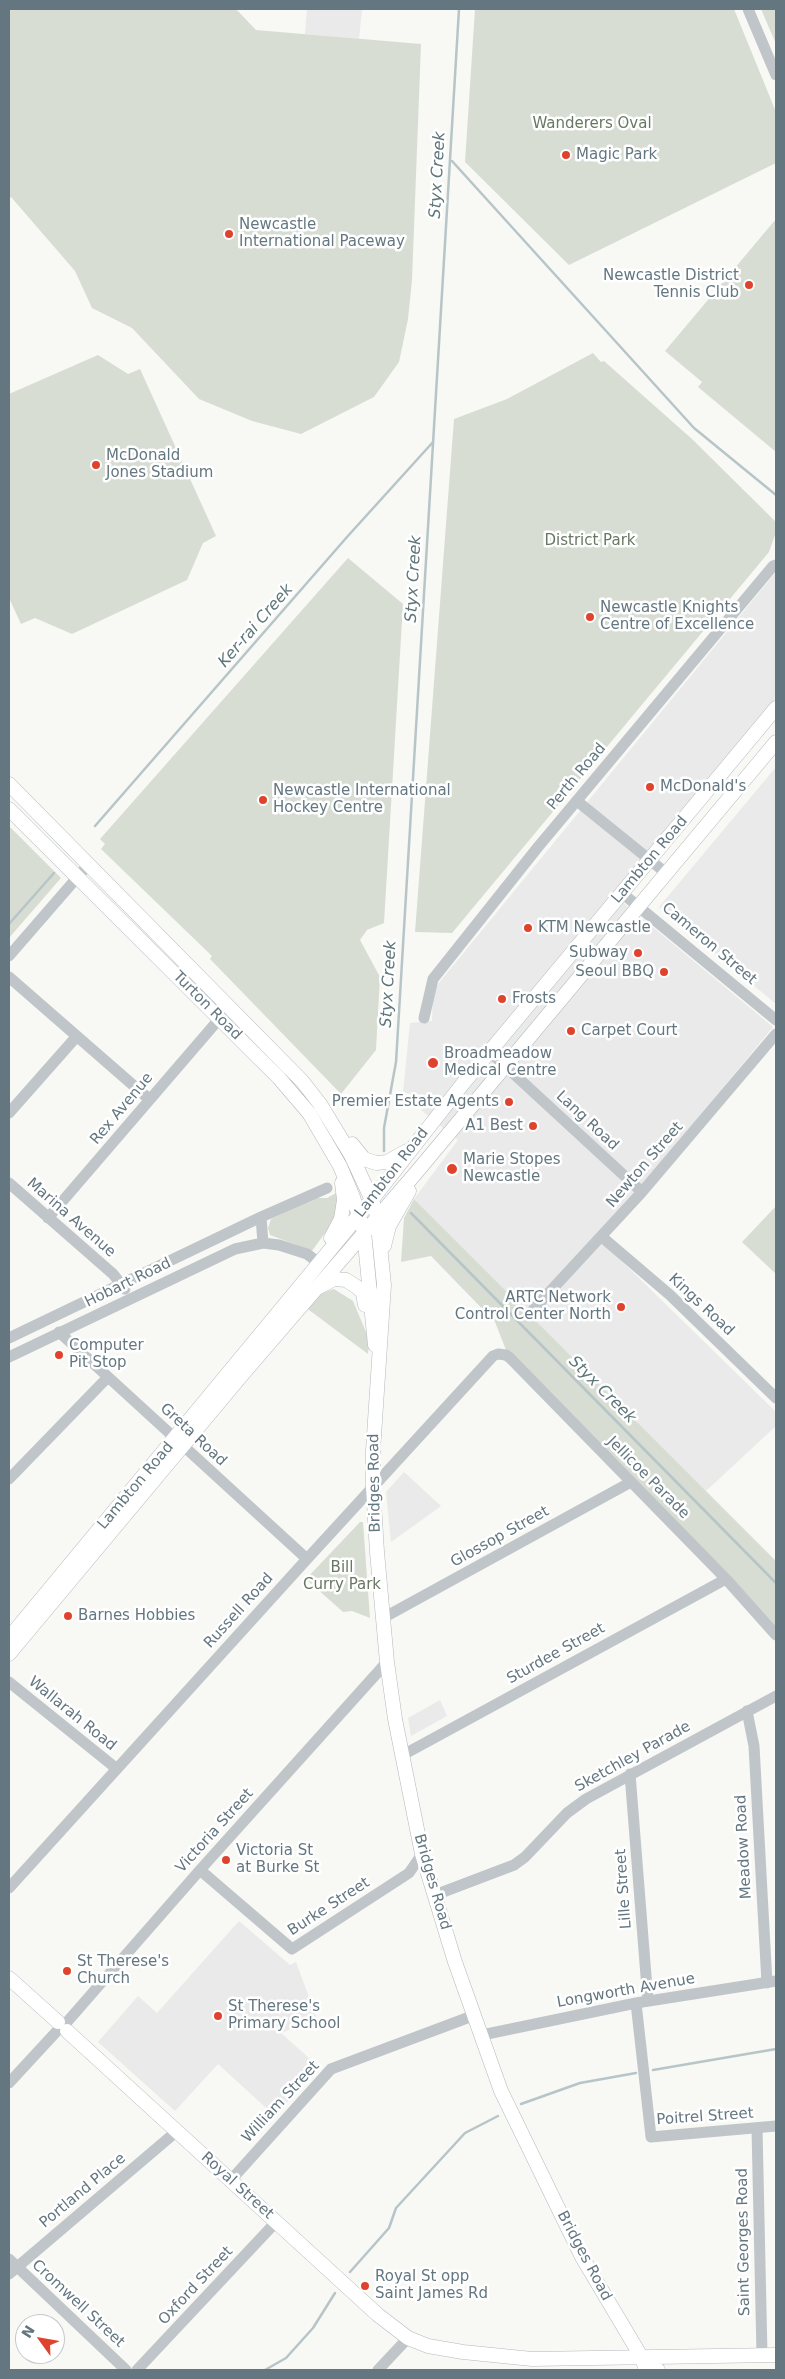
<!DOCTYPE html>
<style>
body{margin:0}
#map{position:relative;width:785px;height:2379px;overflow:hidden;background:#f8f8f5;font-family:"DejaVu Sans",sans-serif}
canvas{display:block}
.frame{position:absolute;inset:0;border:10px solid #647780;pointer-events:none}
.north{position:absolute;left:15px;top:2314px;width:50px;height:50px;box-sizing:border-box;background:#fff;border:1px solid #c1c9cc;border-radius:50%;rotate:302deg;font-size:14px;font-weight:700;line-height:20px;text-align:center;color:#647780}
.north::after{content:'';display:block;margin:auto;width:18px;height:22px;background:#e0432d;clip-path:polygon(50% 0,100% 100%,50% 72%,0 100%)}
</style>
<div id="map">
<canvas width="785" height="2379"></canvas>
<div class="frame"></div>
<div class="north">N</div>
</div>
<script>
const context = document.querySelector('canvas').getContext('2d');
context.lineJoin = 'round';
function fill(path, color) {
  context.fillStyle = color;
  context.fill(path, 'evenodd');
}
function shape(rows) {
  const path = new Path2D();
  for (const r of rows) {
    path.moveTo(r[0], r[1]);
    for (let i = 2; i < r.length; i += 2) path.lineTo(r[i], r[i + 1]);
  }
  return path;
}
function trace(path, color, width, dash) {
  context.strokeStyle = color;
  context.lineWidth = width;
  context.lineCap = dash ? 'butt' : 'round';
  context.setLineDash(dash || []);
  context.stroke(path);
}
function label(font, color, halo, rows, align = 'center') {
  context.font = font + ' "DejaVu Sans",sans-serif';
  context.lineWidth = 5;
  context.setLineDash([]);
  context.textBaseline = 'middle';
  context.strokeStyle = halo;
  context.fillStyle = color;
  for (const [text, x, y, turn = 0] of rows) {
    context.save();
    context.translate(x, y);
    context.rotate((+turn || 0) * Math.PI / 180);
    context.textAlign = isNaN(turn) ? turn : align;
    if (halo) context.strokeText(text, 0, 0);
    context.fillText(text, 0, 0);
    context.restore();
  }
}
const built = shape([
 [307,9,362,9,359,39,305,34],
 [776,572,776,698,613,894,773,1027,599,1239,776,1412,776,1426,706,1491,414,1199,458,1140,421,1110,432,1096,403,1093,410,1023,432,1021,433,990],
 [776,767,776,1004,659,907],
 [404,1472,441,1506,391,1542,386,1492],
 [440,1700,447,1716,411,1736,408,1718],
 [239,1921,290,1965,296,1962,317,2019,281,2033,319,2067,275,2116,218,2064,175,2111,98,2042,138,1996,157,2013]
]);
const green = shape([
 [9,9,236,9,256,30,421,44,412,280,408,319,399,362,374,397,301,434,252,421,199,399,132,328,92,308,75,271,11,197,9,198],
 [475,9,734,9,776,112,776,163,569,265,465,162],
 [761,9,776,9,776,44],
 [776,219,776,452,698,387,702,382,665,351],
 [593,353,601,362,604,361,692,439,776,522,776,532,769,552,452,933,415,932,454,419,507,399],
 [98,355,128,374,140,369,216,536,203,543,187,580,72,634,35,618,21,624,9,598,9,394],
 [348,558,403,604,384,923,367,930,360,940,380,977,376,1050,341,1094,210,959,212,956,101,849,105,844,100,839],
 [9,826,61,878,9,938],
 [338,1192,335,1219,312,1251,270,1235,268,1228,271,1219,313,1198,327,1198],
 [414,1199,776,1561,776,1628,506,1350,495,1322,431,1256,401,1262,404,1218],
 [776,1206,776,1274,742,1242],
 [334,1289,353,1301,369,1339,368,1354,305,1307,312,1296],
 [360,1522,363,1522,370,1618,352,1611,343,1612,306,1579]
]);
const stream = shape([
 [452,161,694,428,776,495],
 [95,826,347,537,433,442],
 [9,924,54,873],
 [384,1151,384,1128,396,1062,459,9],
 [411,1213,776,1583],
 [653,2070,776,2049],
 [521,2104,580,2083,636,2073],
 [350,2272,389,2228,396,2208,465,2133,498,2116],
 [265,2370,286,2358,313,2328,335,2293]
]);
const minor = shape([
 [748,9,776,75],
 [577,801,666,873],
 [622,893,776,1020],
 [9,956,88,865],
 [9,977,149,1099],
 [424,1018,433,979,538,847,773,566,776,565],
 [490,1052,642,1192],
 [9,1113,77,1036],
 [9,1183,113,1274,125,1289],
 [261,1217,263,1243],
 [48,1218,220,1018],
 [602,1237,670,1295,776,1398],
 [532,1311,642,1192,776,1034],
 [59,1332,307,1559],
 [9,1338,261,1217,327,1188],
 [9,1357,235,1249,263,1243,279,1245,307,1254,319,1263],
 [9,1479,108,1377],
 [383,1618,631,1482],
 [9,1682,117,1769],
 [747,1711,754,1746,767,1983],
 [401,1756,726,1579],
 [630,1774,648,2001],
 [200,1870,292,1949,409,1873,422,1854],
 [9,1888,307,1559,493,1356,498,1354,506,1355,510,1358,726,1579,776,1635],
 [435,1895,514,1865,525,1857,567,1813,586,1799,776,1696],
 [636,2003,651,2137,776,2126],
 [67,2022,200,1870,387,1662],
 [482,2035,636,2003,776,1981],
 [9,2083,57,2031],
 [757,2128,762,2355],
 [231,2180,331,2069,475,2015],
 [9,2259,126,2370],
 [9,2274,177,2131],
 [137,2370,276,2222],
 [378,2370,408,2338]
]);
const major = shape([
 [9,784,302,1081,320,1104,351,1155,372,1200,377,1216,384,1285,373,1451,373,1487,377,1552,387,1662,395,1719,422,1854,455,1962,501,2091,582,2257,642,2358,646,2370],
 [9,809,279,1078,309,1113,340,1166,353,1197,364,1232,375,1345],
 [352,1144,364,1159,376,1163,387,1162,407,1151],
 [331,1238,341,1219,344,1200,342,1183],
 [384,1246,389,1226,409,1191],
 [319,1287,334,1279,346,1280,357,1287,363,1293,365,1305],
 [9,1638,378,1192,461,1086,776,708],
 [9,1654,241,1376,415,1174,776,742],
 [9,1978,58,2022],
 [67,2031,378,2315,408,2338,428,2346,463,2352,532,2359,776,2355],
 [642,2358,658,2370]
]);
const markers = [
 [566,155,5,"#e0432d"],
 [229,234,5,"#e0432d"],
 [749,285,5,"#e0432d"],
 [96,465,5,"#e0432d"],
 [590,617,5,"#e0432d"],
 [650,787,5,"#e0432d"],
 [263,800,5,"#e0432d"],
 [528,928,5,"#e0432d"],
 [638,953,5,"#e0432d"],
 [664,972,5,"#e0432d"],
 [502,999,5,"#e0432d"],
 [571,1031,5,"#e0432d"],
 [433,1063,6,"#e0432d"],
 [509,1102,5,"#e0432d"],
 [533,1126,5,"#e0432d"],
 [452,1169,6,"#e0432d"],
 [621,1307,5,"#e0432d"],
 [59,1355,5,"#e0432d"],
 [68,1616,5,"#e0432d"],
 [226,1860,5,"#e0432d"],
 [67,1971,5,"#e0432d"],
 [218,2016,5,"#e0432d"],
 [365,2286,5,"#e0432d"]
];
const parkNames = [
 ["Wanderers Oval",592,124],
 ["District Park",590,541],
 ["Bill",342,1568],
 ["Curry Park",342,1585]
];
const poiNames = [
 ["Magic Park",576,155],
 ["Newcastle",239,225],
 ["International Paceway",239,242],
 ["Newcastle District",739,276,"right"],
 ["Tennis Club",739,293,"right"],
 ["McDonald",106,456],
 ["Jones Stadium",106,473],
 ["Newcastle Knights",600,608],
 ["Centre of Excellence",600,625],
 ["McDonald's",660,787],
 ["Newcastle International",273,791],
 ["Hockey Centre",273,808],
 ["KTM Newcastle",538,928],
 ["Subway",628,953,"right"],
 ["Seoul BBQ",654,972,"right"],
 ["Frosts",512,999],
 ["Carpet Court",581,1031],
 ["Broadmeadow",444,1054],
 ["Medical Centre",444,1071],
 ["Premier Estate Agents",499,1102,"right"],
 ["A1 Best",523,1126,"right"],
 ["Marie Stopes",463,1160],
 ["Newcastle",463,1177],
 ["ARTC Network",611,1298,"right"],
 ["Control Center North",611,1315,"right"],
 ["Computer",69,1346],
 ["Pit Stop",69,1363],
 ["Barnes Hobbies",78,1616],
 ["Victoria St",236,1851],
 ["at Burke St",236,1868],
 ["St Therese's",77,1962],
 ["Church",77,1979],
 ["St Therese's",228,2007],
 ["Primary School",228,2024],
 ["Royal St opp",375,2277],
 ["Saint James Rd",375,2294]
];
const streetNames = [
 ["Perth Road",577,777,-50],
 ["Lambton Road",650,860,-50],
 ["Cameron Street",709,944,40],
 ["Turton Road",207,1006,45],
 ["Rex Avenue",122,1109,-50],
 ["Lang Road",587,1121,43],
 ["Newton Street",645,1165,-49],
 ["Lambton Road",392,1173,-52],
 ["Marina Avenue",71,1218,41],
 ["Hobart Road",128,1283,-26],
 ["Kings Road",701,1305,43],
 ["Greta Road",193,1435,43],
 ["Jellicoe Parade",648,1478,45],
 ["Bridges Road",375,1483,-91],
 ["Lambton Road",136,1486,-50],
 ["Glossop Street",500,1537,-29],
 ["Russell Road",239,1611,-48],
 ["Sturdee Street",556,1654,-29],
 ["Wallarah Road",72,1714,39],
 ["Sketchley Parade",633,1757,-29],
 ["Victoria Street",215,1831,-48],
 ["Meadow Road",744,1847,-93],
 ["Bridges Road",432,1882,74],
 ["Lille Street",624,1889,-94],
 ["Burke Street",329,1907,-33],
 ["Longworth Avenue",626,1991,-10],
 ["William Street",281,2102,-47],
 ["Poitrel Street",705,2117,-4],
 ["Royal Street",237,2186,42],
 ["Portland Place",83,2191,-40],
 ["Saint Georges Road",744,2242,-91],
 ["Bridges Road",584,2256,62],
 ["Oxford Street",196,2286,-47],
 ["Cromwell Street",78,2304,43]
];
const waterNames = [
 ["Styx Creek",438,175,-87],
 ["Styx Creek",414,579,-87],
 ["Ker-rai Creek",256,626,-49],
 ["Styx Creek",389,984,-87],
 ["Styx Creek",602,1390,45]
];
fill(built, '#e9eae9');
fill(green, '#d8ddd4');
trace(stream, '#b7c5c8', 2.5);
trace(major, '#b3b9bc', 15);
trace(minor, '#bfc5c8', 11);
trace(major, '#fff', 14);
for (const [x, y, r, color] of markers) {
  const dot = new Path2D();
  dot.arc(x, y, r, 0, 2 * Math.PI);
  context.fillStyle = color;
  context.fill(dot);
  trace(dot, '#fff', 2);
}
label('15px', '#687862', '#fff', parkNames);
label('15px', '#647780', '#fff', poiNames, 'left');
label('15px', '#647780', '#fff', streetNames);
label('italic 16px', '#5e767a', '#fff', waterNames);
</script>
